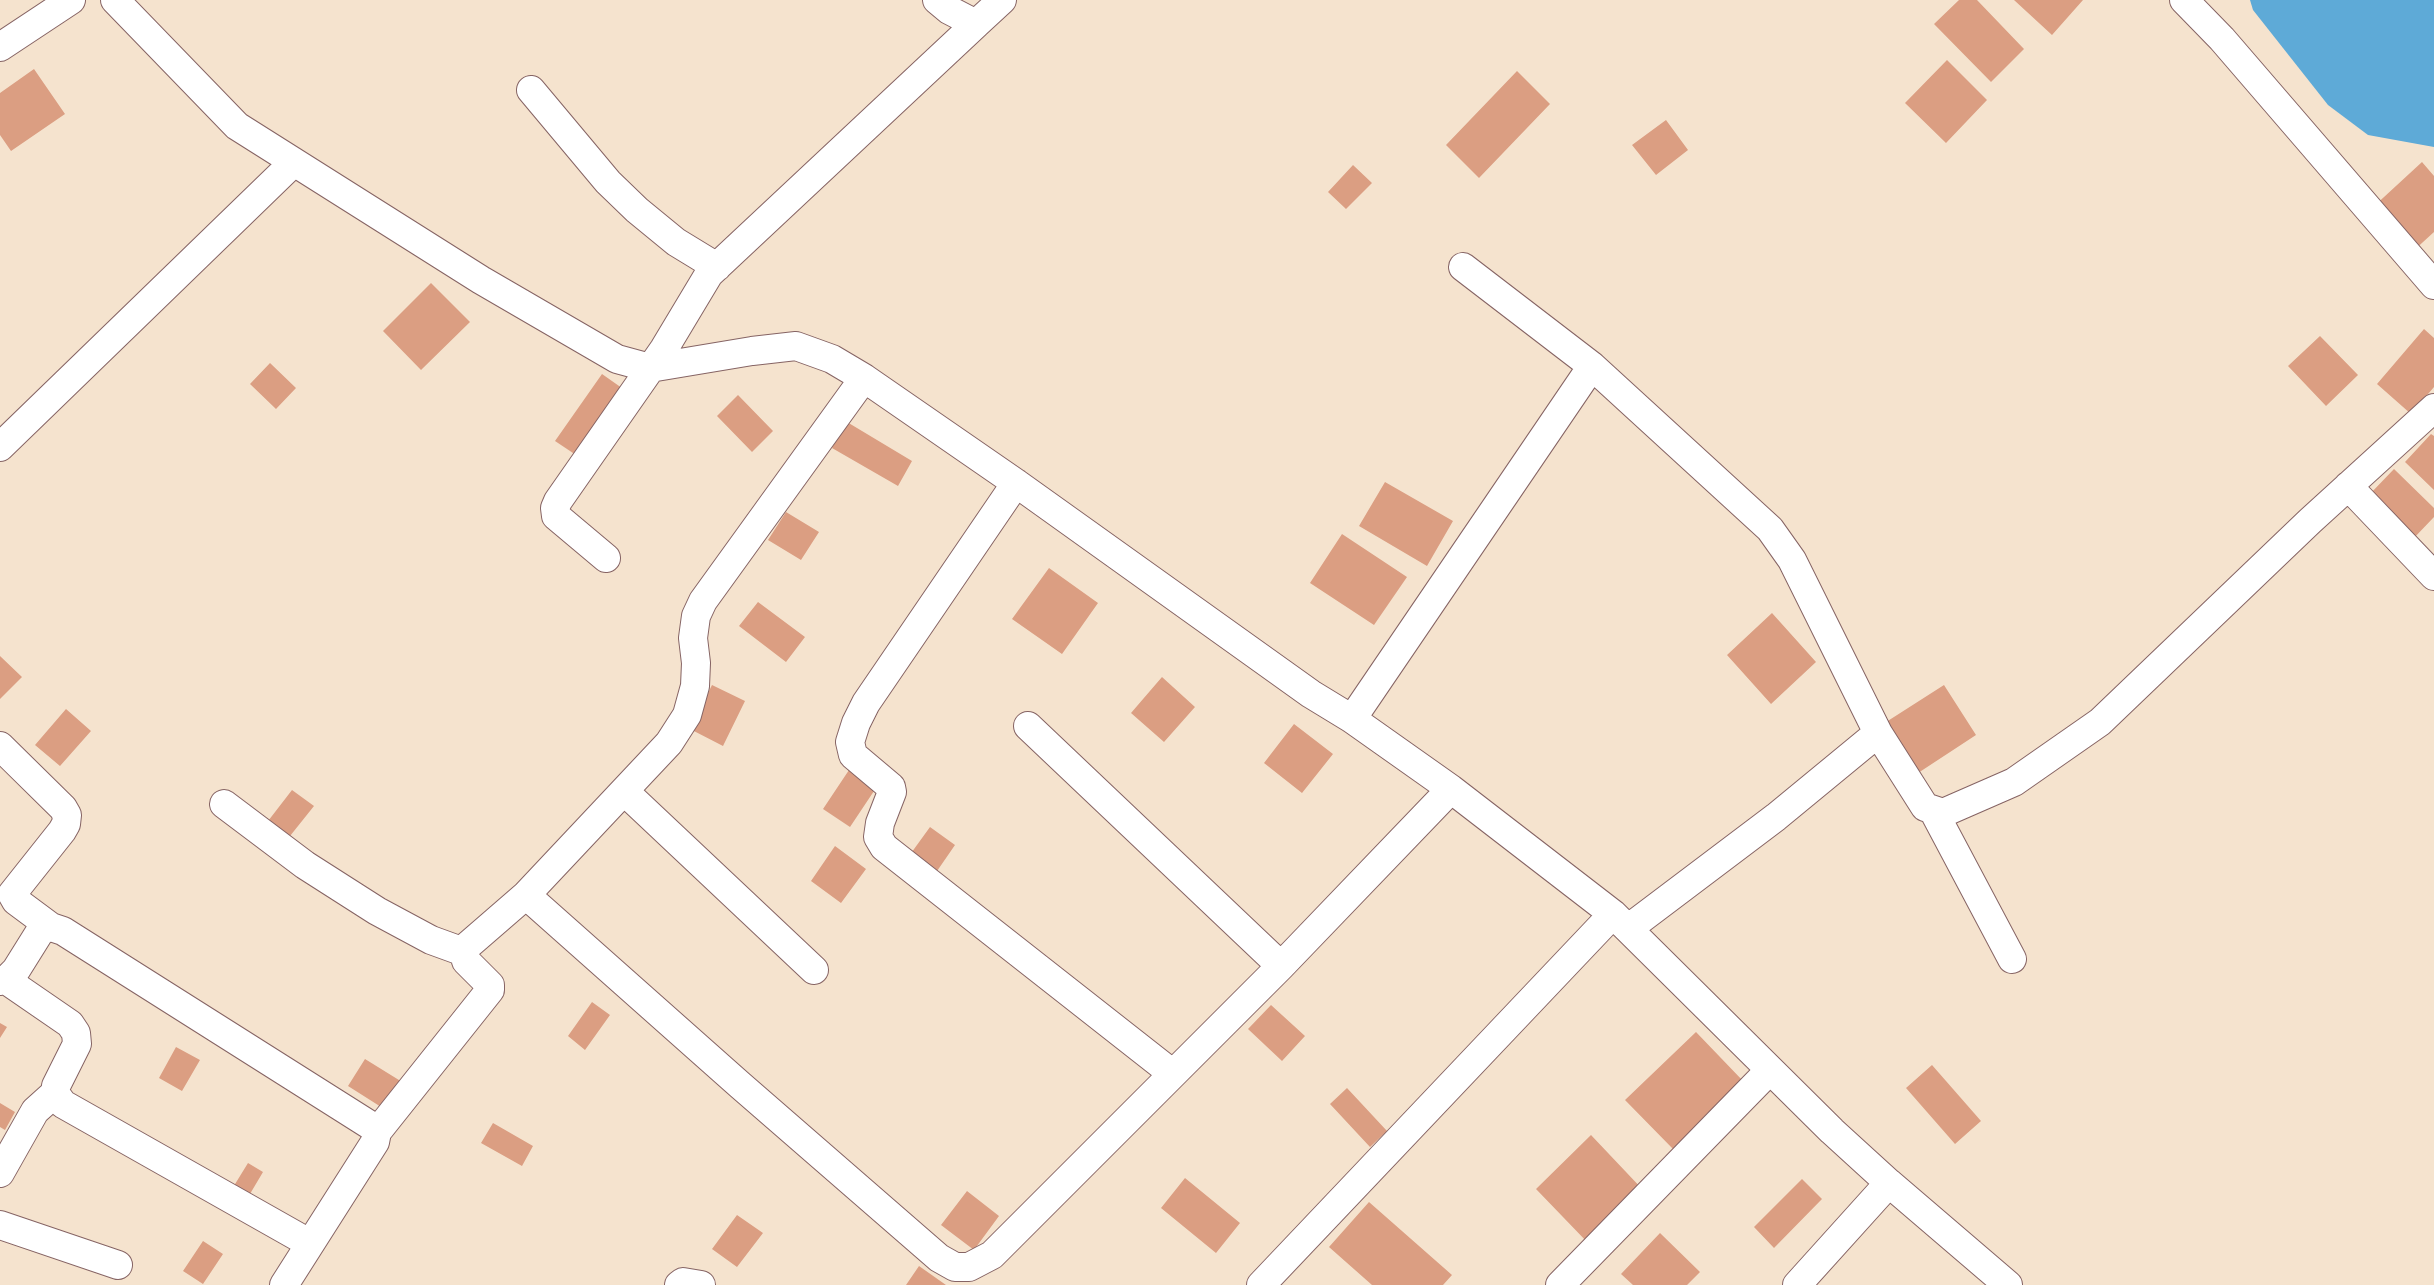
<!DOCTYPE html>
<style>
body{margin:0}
canvas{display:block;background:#f5e3ce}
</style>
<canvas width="2434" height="1285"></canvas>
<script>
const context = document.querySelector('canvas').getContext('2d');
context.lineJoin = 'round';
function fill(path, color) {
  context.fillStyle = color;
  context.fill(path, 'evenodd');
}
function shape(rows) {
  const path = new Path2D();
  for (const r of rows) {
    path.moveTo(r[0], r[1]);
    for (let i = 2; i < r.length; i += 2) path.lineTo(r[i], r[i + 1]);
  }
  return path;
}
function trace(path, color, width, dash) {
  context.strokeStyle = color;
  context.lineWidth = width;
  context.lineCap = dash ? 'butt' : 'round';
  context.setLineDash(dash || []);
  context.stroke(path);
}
const water = shape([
 [2250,0,2434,0,2434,147,2368,135,2328,105,2253,10]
]);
const building = shape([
 [1959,0,1977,0,2024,49,1991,82,1934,24],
 [2014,0,2083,0,2052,35],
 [1947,60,1987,100,1946,143,1905,103],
 [34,69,65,114,11,151,0,135,0,93],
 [1517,71,1550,104,1479,178,1446,145],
 [1666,120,1688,150,1656,175,1632,145],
 [2422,162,2434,176,2434,232,2411,253,2371,209],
 [1353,165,1372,183,1346,209,1328,192],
 [431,283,470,322,421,370,383,331],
 [2424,329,2434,338,2434,387,2411,414,2377,384],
 [2320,336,2358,375,2326,406,2288,366],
 [270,363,296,388,276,409,250,384],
 [602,374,629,393,582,459,555,441],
 [738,395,773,431,752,452,717,416],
 [847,422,912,461,898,486,832,448],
 [2431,434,2434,436,2434,490,2405,462],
 [2394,469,2434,508,2434,517,2413,539,2369,495],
 [1385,482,1453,521,1427,566,1359,526],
 [786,512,819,532,801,560,768,540],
 [1342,534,1407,577,1374,625,1310,583],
 [1049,568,1098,603,1062,654,1012,619],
 [758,602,805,637,786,662,739,626],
 [1772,613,1816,662,1771,704,1727,655],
 [0,656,22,677,0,699],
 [1162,677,1195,707,1164,742,1131,713],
 [712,685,745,701,723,746,690,729],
 [1944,685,1976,735,1915,775,1883,724],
 [66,709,91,731,60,766,35,745],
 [1294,724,1333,754,1302,793,1264,763],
 [849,770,876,788,850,827,823,809],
 [292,790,314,806,286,841,265,825],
 [930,827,955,845,935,874,909,856],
 [835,846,866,869,841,903,811,881],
 [592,1002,610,1015,585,1050,568,1036],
 [1271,1005,1305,1036,1282,1061,1248,1029],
 [0,1023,7,1027,0,1038],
 [1696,1032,1744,1082,1674,1150,1625,1100],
 [176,1047,200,1060,182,1091,159,1078],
 [365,1059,407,1085,389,1112,348,1086],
 [1932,1065,1981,1121,1955,1144,1906,1088],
 [1347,1088,1387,1131,1370,1147,1330,1104],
 [0,1103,15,1112,5,1130,0,1127],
 [493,1123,533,1146,522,1166,481,1143],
 [1591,1135,1644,1191,1589,1244,1536,1189],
 [248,1163,263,1172,247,1199,232,1189],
 [1185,1178,1240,1223,1216,1253,1161,1208],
 [1802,1179,1822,1199,1774,1248,1754,1227],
 [967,1191,999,1216,974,1250,941,1225],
 [1369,1202,1452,1275,1443,1285,1372,1285,1329,1247],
 [737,1215,763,1233,737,1267,712,1249],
 [1660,1233,1700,1272,1687,1285,1633,1285,1621,1274],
 [203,1241,223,1254,203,1284,183,1271],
 [919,1266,946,1285,906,1285]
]);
const minor = shape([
 [115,0,237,126,481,280,617,359,650,368,752,351,796,346,832,359,864,378,1016,483,1311,694,1352,719,1451,789,1613,914,1832,1131,1889,1183,2008,1285],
 [2184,0,2222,39,2434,285],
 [976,24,1002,0],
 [0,47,71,0],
 [531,90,608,182,637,210,676,242,717,267],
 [1592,366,1770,529,1792,560,1878,733,1925,807,1943,813,2014,782,2100,722,2310,521,2434,408],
 [864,378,703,601,696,616,693,638,696,663,695,686,687,715,669,743,526,895,740,1085,939,1258,955,1267,969,1267,992,1255,1281,966,1451,789],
 [0,447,294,162],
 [1016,483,866,703,856,723,850,742,853,755,891,787,892,792,880,823,878,837,884,847,1173,1074],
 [2348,486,2434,576],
 [606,558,556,516,555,508,558,501,664,349,709,274,976,24,949,10,937,0],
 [1352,719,1592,366,1463,267],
 [1028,726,1281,966],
 [0,746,63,808,67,815,66,824,62,831,12,894,16,901,51,927],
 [624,791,814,970],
 [224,804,305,865,377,911,431,940,464,952],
 [1934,812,2012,959],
 [1629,928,1776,817,1878,733],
 [6,980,70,1024,76,1033,77,1044,56,1086,55,1093,63,1104,309,1243],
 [0,981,6,980,16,970,41,930,51,927,63,931,373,1127,377,1132,375,1142,284,1285],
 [377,1132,490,990,490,985,466,961,464,952,466,947,526,895],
 [0,1173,35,1111,55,1093],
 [0,1225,118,1265],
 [679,1285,683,1282,701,1285],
 [1261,1285,1613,914],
 [1560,1285,1770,1070],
 [1797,1285,1889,1183]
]);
fill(water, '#5eaad7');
fill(building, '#db9e82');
trace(minor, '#866464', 30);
trace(minor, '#fff', 28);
</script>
